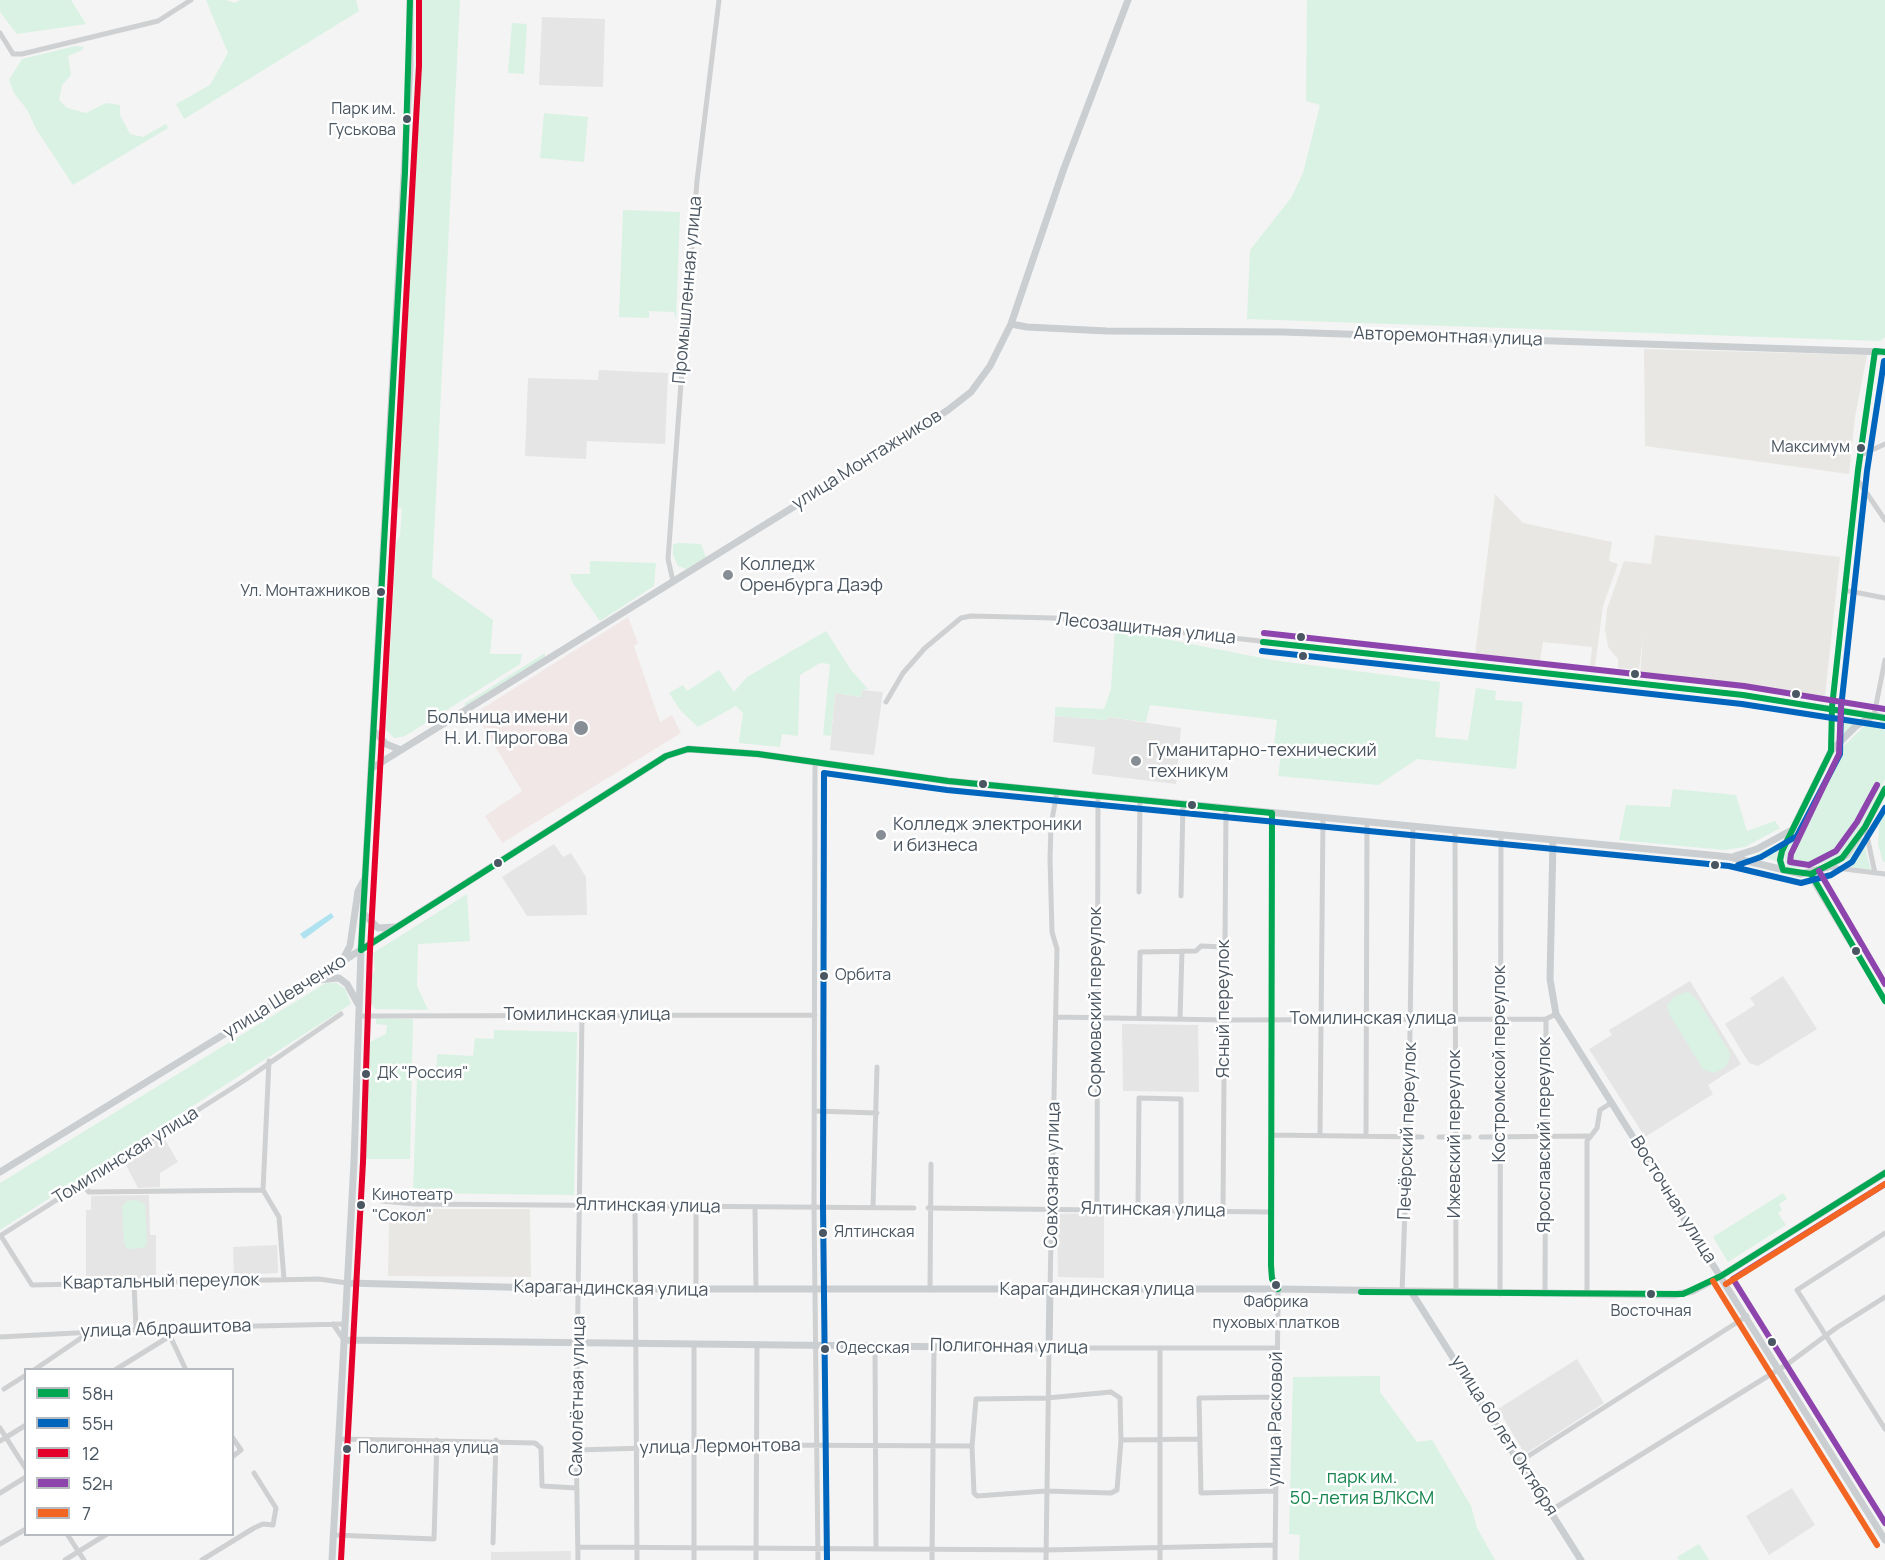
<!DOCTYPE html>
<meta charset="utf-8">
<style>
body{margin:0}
#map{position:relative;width:1885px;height:1560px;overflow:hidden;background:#f4f4f4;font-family:Manrope,sans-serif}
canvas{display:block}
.legend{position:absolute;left:24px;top:1368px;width:210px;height:168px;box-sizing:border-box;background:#fff;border:2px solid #b7bbc0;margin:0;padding:8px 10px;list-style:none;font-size:18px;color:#4a5661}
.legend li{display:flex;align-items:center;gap:12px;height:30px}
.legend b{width:30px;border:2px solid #b7bbc0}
</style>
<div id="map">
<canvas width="1885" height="1560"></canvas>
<ul class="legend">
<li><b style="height:8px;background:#00a651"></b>58н</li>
<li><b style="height:8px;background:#0065bd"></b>55н</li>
<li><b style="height:8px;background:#e4002b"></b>12</li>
<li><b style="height:8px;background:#8e44ad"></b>52н</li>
<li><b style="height:8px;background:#f26522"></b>7</li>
</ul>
</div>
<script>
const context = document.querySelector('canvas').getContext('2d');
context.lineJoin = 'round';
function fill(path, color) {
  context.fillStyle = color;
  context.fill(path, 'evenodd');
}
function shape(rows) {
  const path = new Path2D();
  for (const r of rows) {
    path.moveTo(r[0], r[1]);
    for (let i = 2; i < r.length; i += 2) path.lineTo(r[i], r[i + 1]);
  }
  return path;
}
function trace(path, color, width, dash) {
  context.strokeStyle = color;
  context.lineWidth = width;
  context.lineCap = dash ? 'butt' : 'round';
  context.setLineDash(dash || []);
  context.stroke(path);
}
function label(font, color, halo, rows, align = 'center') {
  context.font = font + ' Manrope,sans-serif';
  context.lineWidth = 5;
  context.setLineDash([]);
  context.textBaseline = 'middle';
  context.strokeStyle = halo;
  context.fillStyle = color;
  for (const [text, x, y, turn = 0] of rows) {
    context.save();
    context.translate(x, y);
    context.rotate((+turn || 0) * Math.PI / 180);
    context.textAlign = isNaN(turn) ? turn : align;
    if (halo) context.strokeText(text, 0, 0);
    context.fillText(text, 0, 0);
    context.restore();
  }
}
const commercial = shape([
 [1644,349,1867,355,1855,417,1849,474,1645,446],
 [1495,494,1523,523,1612,542,1609,561,1618,564,1603,606,1595,666,1590,666,1592,647,1543,642,1540,661,1475,655],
 [1655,535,1840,557,1825,696,1640,677,1643,636,1639,670,1618,668,1618,659,1608,647,1605,629,1607,609,1624,561,1651,564],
 [410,1209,530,1209,531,1277,388,1276,389,1223,409,1223]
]);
const education = shape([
 [542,17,605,19,603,87,539,85],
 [599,370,668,373,665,444,587,441,586,459,525,456,528,378,598,380],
 [862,690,883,692,874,755,830,750,835,693,861,697],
 [1055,716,1105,720,1109,717,1181,728,1176,784,1092,774,1095,747,1053,742],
 [554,844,563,857,571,853,586,877,587,915,527,916,502,877],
 [1783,976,1817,1029,1758,1066,1749,1063,1725,1024,1755,1005,1750,998],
 [1690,981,1741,1064,1708,1085,1713,1094,1645,1137,1589,1049,1612,1035,1609,1030],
 [1122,1024,1198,1025,1199,1092,1123,1091],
 [163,1136,178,1162,160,1173,160,1187,138,1188,124,1161],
 [149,1195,150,1235,156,1235,156,1278,86,1280,86,1210,91,1210,91,1196],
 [1104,1213,1104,1278,1058,1277,1057,1214],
 [277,1245,278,1273,234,1275,233,1247],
 [1577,1359,1604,1403,1525,1454,1498,1409],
 [1792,1488,1815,1525,1769,1555,1746,1516],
 [571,1551,571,1560,491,1560,491,1552]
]);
const medical = shape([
 [628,617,638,643,634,646,636,652,660,722,672,715,681,733,502,843,485,816,522,791,475,713]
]);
const green = shape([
 [0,0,71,0,86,24,17,34,0,12],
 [206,0,226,0,235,3,240,0,356,0,359,11,184,119,176,104,210,85,228,53],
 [418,0,460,0,432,577,493,620,490,654,522,654,520,664,405,736,394,738,386,730,396,543,400,536,402,509,395,506],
 [1307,0,1885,0,1885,337,1880,341,1247,319,1250,250,1291,198,1303,173,1320,105,1306,101],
 [512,23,527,24,524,74,508,73],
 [75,46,84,47,82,50,68,56,71,75,62,85,59,100,67,108,86,113,106,103,120,105,120,115,130,134,143,137,166,124,168,128,73,185,36,129,28,111,14,93,9,80,22,59],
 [544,113,588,117,584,162,540,158],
 [623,210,680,212,676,320,674,312,649,311,649,318,619,317],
 [678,543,701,544,706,557,686,569,678,566,673,555,673,545],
 [590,561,656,563,654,586,600,621,572,582,570,574,590,574],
 [1115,629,1272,660,1440,682,1435,737,1468,740,1476,688,1496,691,1495,700,1523,702,1516,769,1417,759,1378,785,1278,776,1281,754,1273,753,1277,720,1150,705,1146,722,1109,717,1105,720,1055,716,1055,707,1104,709,1111,689],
 [826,631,851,670,868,689,862,690,861,697,835,693,831,736,823,735,830,664,820,663,800,675,798,736,782,734,780,747,739,743,743,713,736,706,698,727,681,711,669,693,683,685,687,691,719,670,734,692,747,677],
 [545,653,545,657,466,706,464,704],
 [1838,715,1862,719,1838,737],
 [1885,721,1885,779,1859,829,1843,852,1834,859,1811,867,1788,868,1785,862,1785,854,1836,754,1863,727,1873,722],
 [1673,789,1736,795,1747,831,1775,821,1780,828,1745,847,1724,850,1619,840,1626,805,1670,807],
 [1885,804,1885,862,1883,862,1878,844,1880,815],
 [1862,837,1871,870,1842,866],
 [1780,843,1776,861,1755,855],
 [467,894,470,941,418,944,417,986,428,1010,375,1009,371,1003,372,975,375,970,373,953],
 [326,983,337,983,345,989,351,1004,0,1230,0,1183],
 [1688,992,1696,998,1730,1053,1729,1061,1723,1069,1713,1073,1703,1069,1669,1014,1667,1005,1675,996],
 [376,1018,413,1019,410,1159,361,1159,366,1044,386,1034,387,1025,376,1024],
 [494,1030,577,1032,574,1195,413,1193,417,1078,436,1079,437,1054,473,1056,475,1038,494,1039],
 [1783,1193,1787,1199,1779,1204,1782,1210,1778,1213,1786,1225,1728,1262,1713,1237],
 [136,1200,145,1204,147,1243,144,1248,127,1249,124,1244,122,1206,127,1201],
 [1380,1376,1380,1392,1417,1442,1432,1440,1471,1506,1477,1528,1495,1560,1299,1560,1300,1535,1289,1534,1293,1377],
 [1699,1544,1709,1560,1679,1560,1677,1557]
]);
const water = shape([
 [331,913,334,917,304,939,300,934]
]);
const minor = shape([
 [0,33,13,54,22,54,158,21,191,0],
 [1861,455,1885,444],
 [1857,479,1885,520],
 [673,581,668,559,682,370,697,181,719,0],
 [1844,590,1885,598],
 [886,702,903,673,925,648,961,618,971,616,1054,618,1743,695,1874,715,1885,660],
 [1831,751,1832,707,1848,552,1875,351],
 [815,763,814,1207,818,1560],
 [1272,813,1271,1273,1278,1289,1278,1303,1275,1560],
 [1865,827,1875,873],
 [1455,830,1456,1293],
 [1828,867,1885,874],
 [1811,874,1815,885,1885,1001],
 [1139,892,1140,800],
 [1181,896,1183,804],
 [359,1016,815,1015],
 [1057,1017,1225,1020,1546,1019],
 [1139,1018,1140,952,1196,951,1201,946,1224,947],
 [1180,1018,1182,951],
 [269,1061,263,1190,279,1217,284,1279],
 [815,1111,877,1113],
 [1271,1135,1422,1137],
 [1320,1135,1323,817],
 [1366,1135,1367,821],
 [1439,1137,1469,1137],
 [1481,1137,1588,1136],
 [82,1184,89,1192,263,1190],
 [382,1201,415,1204,914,1208],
 [635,1206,637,1560],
 [696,1206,696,1290],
 [755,1207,756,1290],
 [873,1207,877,1067],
 [928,1208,1271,1212],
 [1097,1208,1098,796],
 [1138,1208,1139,1098,1181,1099,1181,1209],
 [1223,1210,1226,808],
 [1885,1233,1797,1290,1885,1429],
 [0,1236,245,1080,341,1014],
 [1,1236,32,1285,319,1279,347,1283],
 [134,1283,136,1329],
 [930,1290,931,1164],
 [1050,1290,1057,949,1052,932,1050,859,1051,825,1057,792],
 [1402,1293,1409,1099,1413,826],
 [1500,1294,1501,834],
 [1545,1294,1546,1019,1556,1014],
 [1587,1294,1587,1141,1597,1128,1600,1110,1611,1103],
 [333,1324,344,1340],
 [170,1336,186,1370],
 [0,1337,169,1328,345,1324],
 [694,1344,694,1560],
 [875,1345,876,1547],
 [34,1370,90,1332],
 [115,1370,170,1336,169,1328],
 [4,1389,26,1375],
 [1111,1392,1120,1398,1121,1440,1117,1490,1111,1493,1046,1491,977,1496,974,1493,972,1446,976,1399,1047,1398,1111,1392],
 [0,1428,26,1469],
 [232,1437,241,1450,232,1457],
 [340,1439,535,1443,541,1448,542,1486,577,1488],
 [1121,1440,1199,1439],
 [0,1441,26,1425],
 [576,1450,756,1445,972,1446],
 [1519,1462,1747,1316],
 [1275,1491,1201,1493,1199,1398,1277,1397],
 [0,1493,26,1477],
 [1550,1511,1789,1363,1836,1328,1885,1297],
 [67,1534,84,1560],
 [334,1535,434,1539,437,1440],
 [493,1543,496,1440],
 [0,1544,26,1529],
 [578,1547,1046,1550,1275,1545],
 [65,1560,107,1534],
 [202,1560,254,1528,263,1524,273,1525,276,1508,254,1473],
 [578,1560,576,1439,582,1015],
 [756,1560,757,1344],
 [932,1560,934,1346],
 [1046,1560,1049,1348,1277,1348],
 [1160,1560,1160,1349]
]);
const major = shape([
 [1011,324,1027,327,1107,331,1283,332,1885,352],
 [374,731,386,744,401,750],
 [372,768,879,454,948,410,971,392,990,366,1011,324,1063,171,1128,0],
 [1553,840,1550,979,1556,1014,1885,1540],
 [1735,856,1757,849,1790,831],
 [1783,870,1780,860,1782,851,1831,751,1856,726,1874,715,1885,718],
 [364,914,378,928,395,927],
 [342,961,350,946,358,891,364,880],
 [317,980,339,978,347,984,358,1004],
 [0,1172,340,963,666,756,688,749,758,754,948,781,1730,857,1801,874,1828,867,1846,855,1865,827,1885,789],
 [347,1283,580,1289,1278,1289,1674,1295,1693,1291,1721,1276,1885,1173],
 [1412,1293,1581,1560],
 [344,1340,1049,1348,1050,1290],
 [332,1560,354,1162,361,950,410,66,410,0]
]);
const bus1 = shape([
 [1885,352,1875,351,1858,470,1832,707,1831,751,1782,851,1780,860,1783,870,1811,874,1842,858,1865,827,1885,789],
 [1263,642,1743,695,1885,718],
 [1811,874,1885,1001],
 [361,950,666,756,688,749,758,754,948,781,1272,813,1271,1265,1272,1279,1278,1289],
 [361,950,405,172,410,0],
 [1361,1292,1683,1294,1721,1276,1885,1173]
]);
const bus2 = shape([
 [1262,651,1742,704,1884,726],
 [1738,865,1761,857,1797,836,1840,754,1841,708,1867,471,1884,361],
 [827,1560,823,1207,824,773,947,790,1729,866,1801,883,1831,875,1852,862,1885,808]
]);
const bus3 = shape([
 [341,1560,363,1162,370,950,419,66,419,0]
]);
const bus4 = shape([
 [1264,633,1744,686,1885,709],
 [1841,707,1839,754,1791,854,1790,862,1809,865,1836,851,1857,822,1877,785],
 [1819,871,1885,984],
 [1885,1184,1733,1279,1885,1523]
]);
const bus5 = shape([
 [1713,1281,1877,1545],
 [1726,1284,1885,1184]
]);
const markers = [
 [407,119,5,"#4a5661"],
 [1861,448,5,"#4a5661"],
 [728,575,6,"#868d94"],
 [381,592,5,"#4a5661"],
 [1301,637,5,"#4a5661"],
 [1303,656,5,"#4a5661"],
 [1635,674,5,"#4a5661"],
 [1796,694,5,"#4a5661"],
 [581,728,8,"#868d94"],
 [1136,761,6,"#868d94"],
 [983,784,5,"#4a5661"],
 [1192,805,5,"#4a5661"],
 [881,835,6,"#868d94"],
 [498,863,5,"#4a5661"],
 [1715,865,5,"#4a5661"],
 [1856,951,5,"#4a5661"],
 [824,976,5,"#4a5661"],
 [366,1074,5,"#4a5661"],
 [361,1205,5,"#4a5661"],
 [823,1233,5,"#4a5661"],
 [1276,1285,5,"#4a5661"],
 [1651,1294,5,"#4a5661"],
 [1772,1342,5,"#4a5661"],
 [825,1349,5,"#4a5661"],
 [347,1449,5,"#4a5661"]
];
const busNames = [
 ["Парк им.",396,110,"right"],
 ["Гуськова",396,131,"right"],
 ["Максимум",1850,448,"right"],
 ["Ул. Монтажников",370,592,"right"],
 ["Орбита",835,976],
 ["ДК \"Россия\"",377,1074],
 ["Кинотеатр",372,1196],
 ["\"Сокол\"",372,1217],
 ["Ялтинская",834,1233],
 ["Фабрика",1276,1303,"center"],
 ["пуховых платков",1276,1324,"center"],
 ["Восточная",1651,1312,"center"],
 ["Одесская",836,1349],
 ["Полигонная улица",358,1449]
];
const streetNames = [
 ["Промышленная улица",688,290,-85],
 ["Авторемонтная улица",1448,337,2],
 ["улица Монтажников",867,460,-32],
 ["Лесозащитная улица",1146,629,6],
 ["улица Шевченко",285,997,-32],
 ["Сормовский переулок",1096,1002,-90],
 ["Ясный переулок",1224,1009,-90],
 ["Томилинская улица",587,1015],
 ["Томилинская улица",1373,1019],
 ["Костромской переулок",1500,1064,-90],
 ["Печёрский переулок",1408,1131,-88],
 ["Ижевский переулок",1455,1134,-90],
 ["Ярославский переулок",1545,1135,-90],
 ["Томилинская улица",126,1156,-32],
 ["Совхозная улица",1053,1175,-89],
 ["Восточная улица",1673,1200,58],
 ["Ялтинская улица",648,1206,1],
 ["Ялтинская улица",1153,1210,1],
 ["Квартальный переулок",161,1282,-1],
 ["Карагандинская улица",611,1289,1],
 ["Карагандинская улица",1097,1290],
 ["улица Абдрашитова",166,1329,-2],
 ["Полигонная улица",1009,1347,1],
 ["Самолётная улица",578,1396,-89],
 ["улица Расковой",1276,1419,-89],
 ["улица 60 лет Октября",1504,1436,58],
 ["улица Лермонтова",720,1447,-1]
];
const poiNames = [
 ["Колледж",740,565],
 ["Оренбурга Даэф",740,586],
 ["Больница имени",568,718,"right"],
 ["Н. И. Пирогова",568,739,"right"],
 ["Гуманитарно-технический",1148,751],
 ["техникум",1148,772],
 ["Колледж электроники",893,825],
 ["и бизнеса",893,846]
];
const parkNames = [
 ["парк им.",1362,1478],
 ["50-летия ВЛКСМ",1362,1499]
];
fill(commercial, '#e8e7e3');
fill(education, '#e6e5e6');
fill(medical, '#f1e7e6');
fill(green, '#d9f2e3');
fill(water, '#aee2f0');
trace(minor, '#ced0d2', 5);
trace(major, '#caced1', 7);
trace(bus1, '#00a651', 6);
trace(bus2, '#0065bd', 6);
trace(bus3, '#e4002b', 6);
trace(bus4, '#8e44ad', 6);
trace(bus5, '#f26522', 6);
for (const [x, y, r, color] of markers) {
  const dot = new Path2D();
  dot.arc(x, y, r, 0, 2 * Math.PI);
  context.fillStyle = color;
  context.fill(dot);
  trace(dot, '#fff', 2);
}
label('16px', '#4a5661', '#fff', busNames, 'left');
label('18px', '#4a5661', '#fff', streetNames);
label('18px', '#4a5661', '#fff', poiNames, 'left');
label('18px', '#17864f', '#fff', parkNames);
</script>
